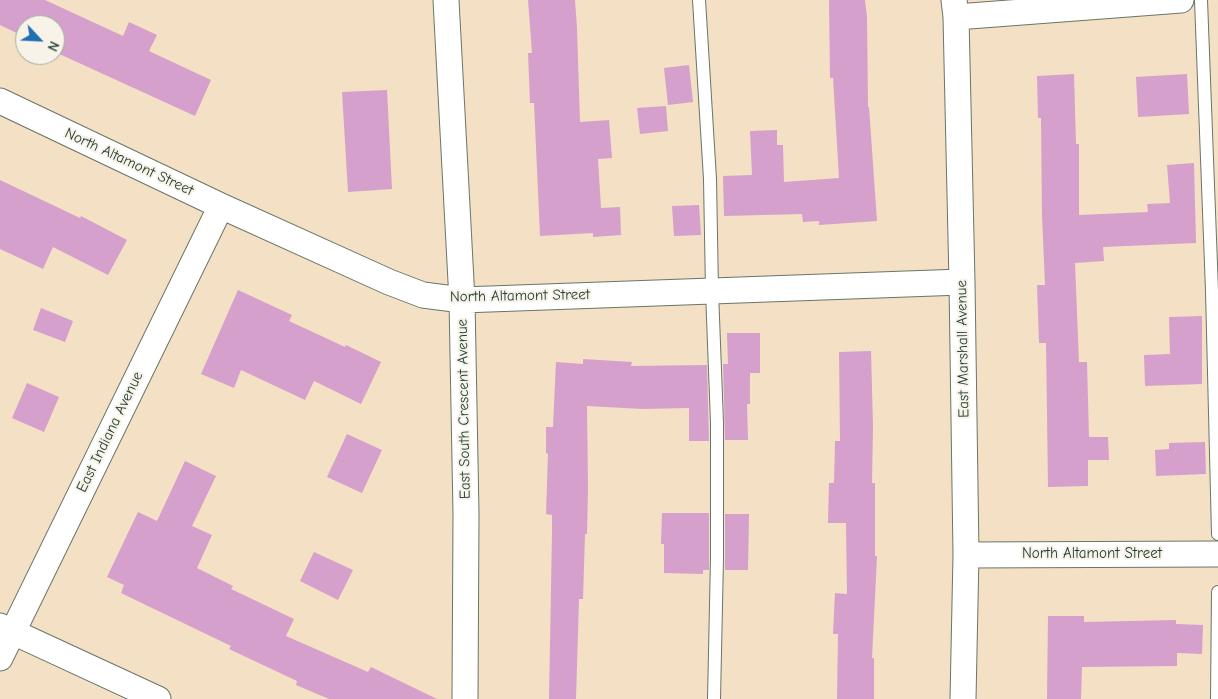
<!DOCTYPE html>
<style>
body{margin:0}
#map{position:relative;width:1218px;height:699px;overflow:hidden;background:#f3e0c5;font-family:"Comic Neue",sans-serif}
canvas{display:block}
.north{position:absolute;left:15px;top:15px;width:50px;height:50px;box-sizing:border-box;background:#f7f3e8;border:1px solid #a1aaa0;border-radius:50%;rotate:115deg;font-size:14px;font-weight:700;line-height:20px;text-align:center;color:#1f3d34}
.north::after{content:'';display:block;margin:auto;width:18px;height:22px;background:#1f6fb2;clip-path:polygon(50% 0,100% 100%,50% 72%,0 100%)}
</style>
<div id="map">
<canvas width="1218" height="699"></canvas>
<div class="north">N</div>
</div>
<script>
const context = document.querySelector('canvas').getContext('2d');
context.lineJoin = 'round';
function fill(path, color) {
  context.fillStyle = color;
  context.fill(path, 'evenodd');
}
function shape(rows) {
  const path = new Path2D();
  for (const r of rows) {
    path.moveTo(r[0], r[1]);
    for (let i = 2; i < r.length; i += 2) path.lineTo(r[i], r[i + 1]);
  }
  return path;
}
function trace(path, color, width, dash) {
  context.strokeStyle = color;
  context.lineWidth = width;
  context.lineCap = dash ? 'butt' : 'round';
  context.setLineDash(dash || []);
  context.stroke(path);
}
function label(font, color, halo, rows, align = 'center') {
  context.font = font + ' "Comic Neue",sans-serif';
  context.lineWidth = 4;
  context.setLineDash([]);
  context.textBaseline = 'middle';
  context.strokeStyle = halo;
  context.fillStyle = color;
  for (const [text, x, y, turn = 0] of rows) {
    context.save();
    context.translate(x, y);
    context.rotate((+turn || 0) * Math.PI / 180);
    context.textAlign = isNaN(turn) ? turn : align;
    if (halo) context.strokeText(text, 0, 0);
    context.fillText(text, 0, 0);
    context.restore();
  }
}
const building = shape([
 [0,0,45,0,123,36,129,22,157,35,149,51,211,80,195,116,55,52,55,25,25,25,25,37,0,25],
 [528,0,575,0,577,28,580,122,609,120,612,158,598,159,601,208,620,207,621,235,593,237,593,233,540,236,534,103,530,103,528,53,532,53],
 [829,0,865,0,867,17,868,107,869,107,877,221,819,225,819,221,803,222,802,214,724,216,723,176,752,175,750,131,777,130,777,145,783,145,784,182,839,178,833,78,830,78],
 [689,65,693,102,668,105,664,68],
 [1074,74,1076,144,1079,144,1079,215,1148,212,1147,204,1170,203,1167,165,1194,163,1196,243,1103,247,1104,261,1075,263,1079,362,1087,362,1089,437,1108,437,1109,460,1088,460,1088,486,1048,487,1046,343,1039,343,1037,285,1045,285,1042,216,1041,118,1038,118,1037,76],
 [1187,74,1189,114,1138,117,1136,77],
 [387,90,392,189,348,192,342,92],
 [666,106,668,131,640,134,637,108],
 [0,180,80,218,81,216,127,240,108,275,53,247,43,269,0,249],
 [699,205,701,235,674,236,672,206],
 [238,290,292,315,289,321,345,347,346,345,381,362,361,404,314,381,305,400,241,370,234,388,201,374],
 [41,308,73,321,65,342,33,330],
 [1202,316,1202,384,1145,386,1144,355,1170,354,1169,317],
 [727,333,760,333,760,373,750,373,750,404,747,404,748,440,725,440,723,364,728,364],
 [871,351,873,426,872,483,875,483,875,556,877,556,872,658,874,658,874,699,837,699,838,634,833,634,835,593,847,594,846,523,828,523,829,483,834,483,835,441,840,441,839,352],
 [583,359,632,362,631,366,707,365,709,441,689,441,689,408,642,409,587,406,588,488,587,534,585,534,583,599,579,599,576,699,549,699,552,533,552,515,546,514,548,454,546,453,546,427,553,427,556,362,583,364],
 [27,383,59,397,44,432,12,418],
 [347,434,382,450,362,493,327,477],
 [1205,442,1206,474,1156,476,1155,450,1169,449,1169,443],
 [185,461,216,476,192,526,212,535,197,568,233,586,231,589,294,619,286,636,368,672,371,667,437,699,329,699,296,685,297,681,229,649,231,646,121,593,124,585,107,577,138,512,157,521],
 [662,513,709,513,709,570,703,570,703,574,664,573,664,544,661,544],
 [725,514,749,514,748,570,725,570],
 [314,552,353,570,338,600,300,581],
 [1048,616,1084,616,1084,622,1176,620,1176,624,1203,625,1202,654,1177,653,1177,666,1082,667,1081,699,1047,699]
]);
const lane = shape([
 [699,0,710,179,712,291,717,423,717,558,714,699],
 [1201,0,1212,291,1218,534],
 [1217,699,1218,592]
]);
const street = shape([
 [446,0,462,300,466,514,465,699],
 [954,0,956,17,962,282,966,555,963,699],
 [956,17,1181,0],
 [0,101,221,206,389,282,423,295,462,300,962,282],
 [966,555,1218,554],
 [0,626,158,699],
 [0,658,221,206]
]);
const streetNames = [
 ["North Altamont Street",129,162,25],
 ["North Altamont Street",520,296,-1],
 ["East Marshall Avenue",963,349,-91],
 ["East South Crescent Avenue",464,409,-91],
 ["East Indiana Avenue",110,432,-64],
 ["North Altamont Street",1092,554]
];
fill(building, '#d5a0cb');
trace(lane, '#697667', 14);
trace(street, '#697667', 27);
trace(lane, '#fff', 12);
trace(street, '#fff', 25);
label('15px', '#1f3d34', '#f7f3e8', streetNames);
</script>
